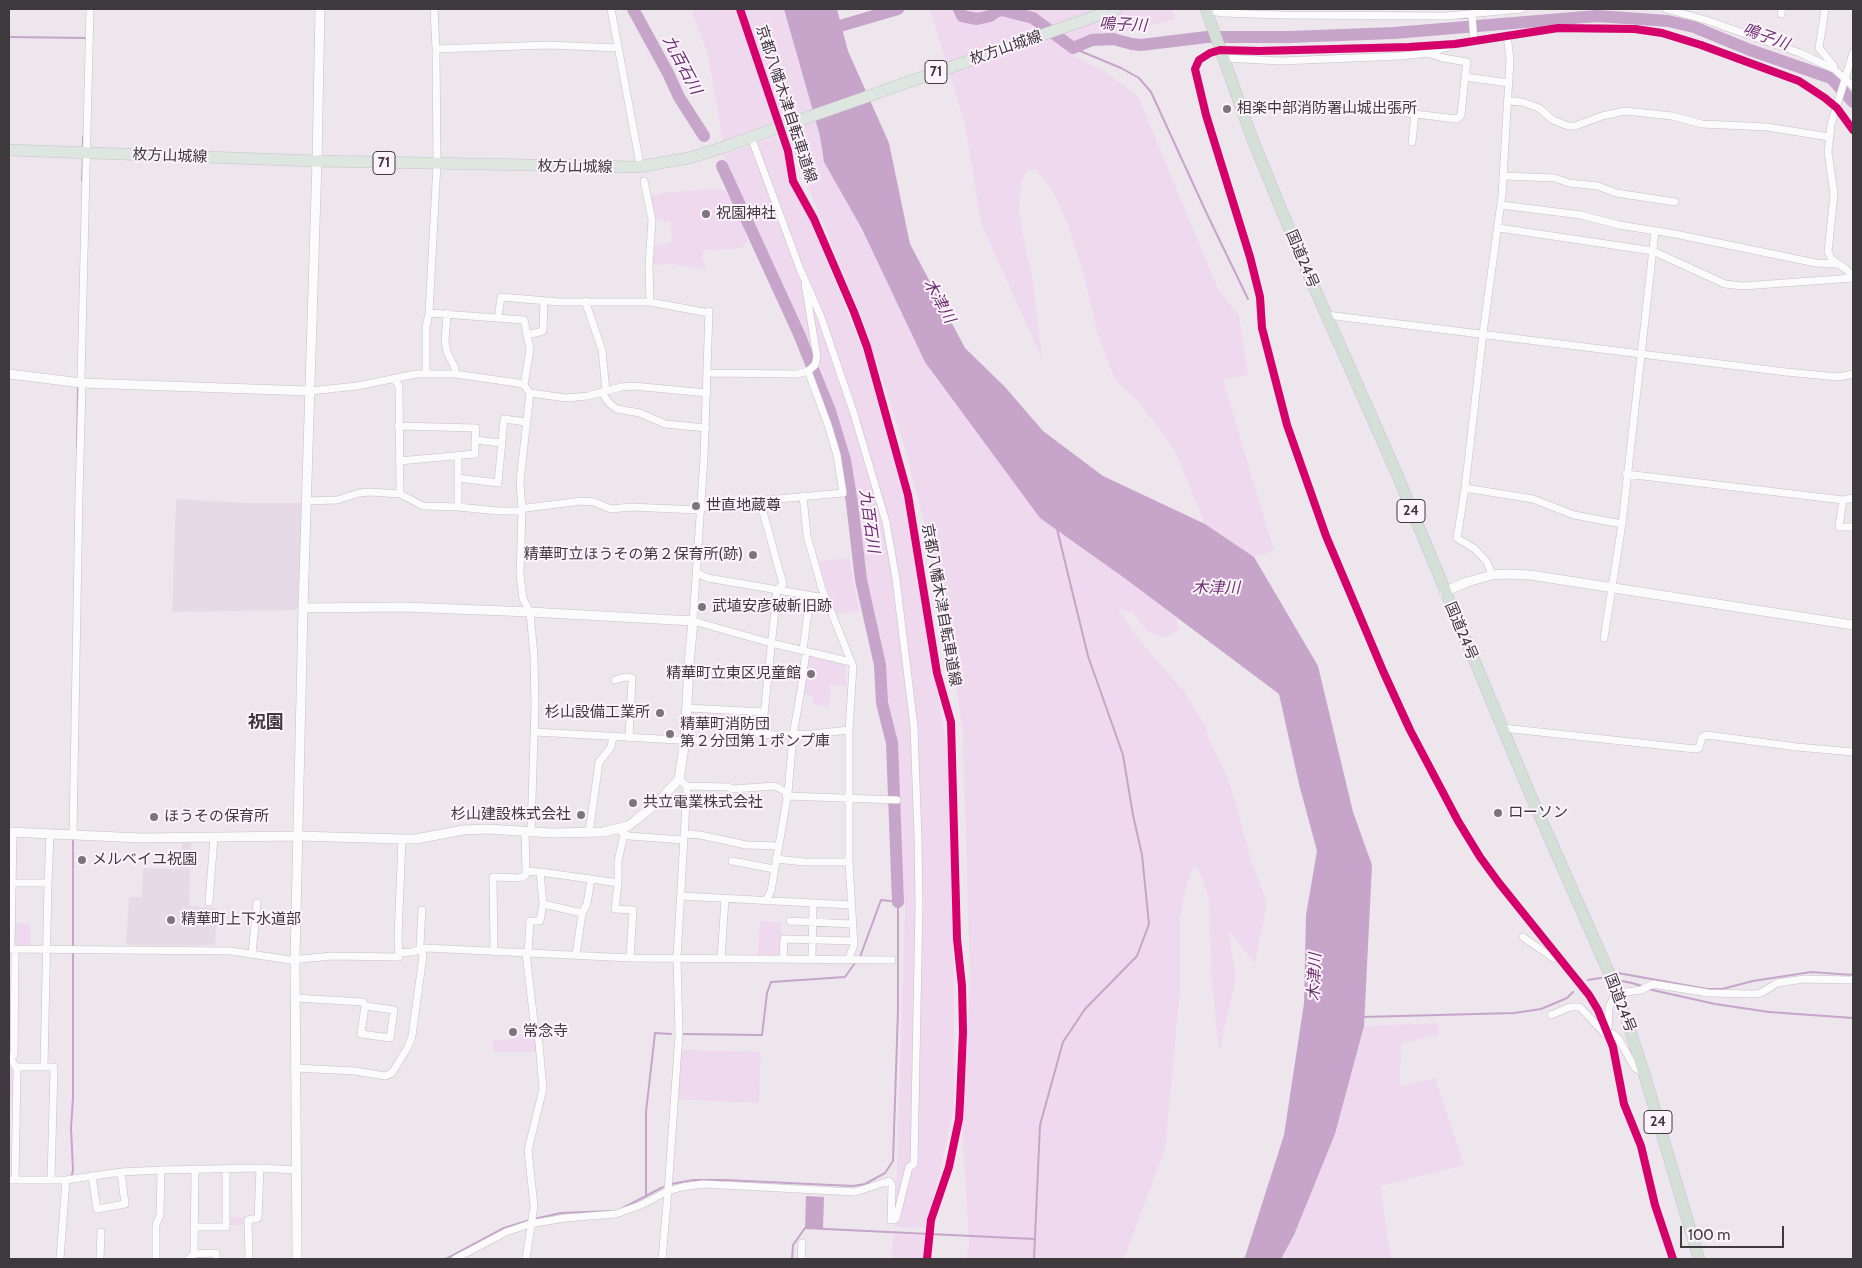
<!DOCTYPE html>
<meta charset="utf-8">
<style>
body{margin:0}
#map{position:relative;width:1862px;height:1268px;overflow:hidden;background:#ede7ed;font-family:Cabin,sans-serif}
canvas{display:block}
.frame{position:absolute;inset:0;border:10px solid #3d393d;pointer-events:none}
.scale{position:absolute;left:1680px;top:1226px;width:104px;height:22px;box-sizing:border-box;border:2px solid #3d393d;border-top:0;padding-left:6px;font-size:15px;line-height:18px;white-space:nowrap;color:#3d393d;-webkit-text-stroke:4px #fdf3fd;paint-order:stroke}
</style>
<div id="map">
<canvas width="1862" height="1268"></canvas>
<div class="frame"></div>
<div class="scale">100 m</div>
</div>
<script>
const context = document.querySelector('canvas').getContext('2d');
context.lineJoin = 'round';
function fill(path, color) {
  context.fillStyle = color;
  context.fill(path, 'evenodd');
}
function shape(rows) {
  const path = new Path2D();
  for (const r of rows) {
    path.moveTo(r[0], r[1]);
    for (let i = 2; i < r.length; i += 2) path.lineTo(r[i], r[i + 1]);
  }
  return path;
}
function trace(path, color, width, dash) {
  context.strokeStyle = color;
  context.lineWidth = width;
  context.lineCap = dash ? 'butt' : 'round';
  context.setLineDash(dash || []);
  context.stroke(path);
}
function label(font, color, halo, rows, align = 'center') {
  context.font = font + ' Cabin,"Noto Sans JP",sans-serif';
  context.lineWidth = 4;
  context.setLineDash([]);
  context.textBaseline = 'middle';
  context.strokeStyle = halo;
  context.fillStyle = color;
  for (const [text, x, y, turn = 0] of rows) {
    context.save();
    context.translate(x, y);
    context.rotate((+turn || 0) * Math.PI / 180);
    context.textAlign = isNaN(turn) ? turn : align;
    if (halo) context.strokeText(text, 0, 0);
    context.fillText(text, 0, 0);
    context.restore();
  }
}
const built = shape([
 [176,499,242,503,302,503,298,608,296,610,172,612],
 [182,842,191,843,189,906,217,908,215,945,126,945,129,897,142,897,143,868,180,869]
]);
const green = shape([
 [691,9,784,9,820,136,824,162,862,229,1123,577,1176,618,1179,630,1167,637,1160,637,1146,630,1134,614,1121,609,1118,610,1144,646,1183,690,1206,727,1209,739,1227,777,1236,803,1251,861,1267,903,1255,963,1228,930,1236,977,1219,1052,1212,982,1209,899,1202,878,1196,865,1192,869,1185,891,1180,918,1180,991,1165,1149,1124,1259,966,1259,969,1245,962,1117,970,983,963,732,938,575,903,441,862,320,781,120,723,141,708,54],
 [930,9,1172,9,1175,19,1060,48,1105,72,1138,96,1218,289,1239,316,1248,375,1223,380,1274,551,1254,557,1205,524,1174,449,1138,401,1118,383,1111,370,1097,331,1084,275,1067,222,1052,190,1036,169,1028,170,1024,176,1021,182,1019,208,1021,226,1033,281,1037,322,1043,361,981,223,965,124],
 [777,136,864,354,902,489,949,759,954,991,954,1107,927,1228,895,1227,905,911,897,754,885,702,880,657,869,605,860,554,853,494,846,458,822,371,723,155],
 [720,189,729,193,734,200,746,234,747,241,745,245,739,249,704,250,702,257,707,270,671,264,651,265,652,251,655,246,672,242,671,222,655,219,653,216,651,196,671,192],
 [849,558,859,611,836,613,830,599,819,561],
 [699,601,708,603,707,613,698,613],
 [808,654,843,664,845,667,846,686,830,685,829,707,812,704,813,696,802,693],
 [760,921,781,922,781,956,758,955],
 [13,923,30,923,30,945,13,945],
 [1438,1023,1439,1034,1401,1044,1400,1086,1435,1078,1464,1165,1380,1186,1391,1259,1281,1259,1294,1235,1335,1134,1364,1026],
 [513,1035,536,1035,537,1052,493,1052,493,1040,513,1039],
 [679,1050,761,1052,759,1103,676,1099],
 [9,1066,13,1071,13,1097,9,1097],
 [228,1217,245,1218,246,1225,228,1225],
 [894,1234,934,1236,931,1259,891,1259]
]);
const water = shape([
 [784,9,837,9,848,51,889,143,910,244,965,348,1005,387,1043,431,1103,476,1205,524,1254,557,1318,666,1353,812,1372,865,1364,1026,1335,1134,1294,1235,1281,1259,1242,1259,1245,1257,1284,1135,1304,1003,1306,915,1317,851,1299,784,1279,694,1123,577,1040,518,925,362,862,229,824,162,820,136],
 [806,1196,824,1197,823,1228,805,1228]
]);
const stream = shape([
 [9,37,87,38],
 [1073,48,1121,68,1139,78,1151,92,1206,212,1248,299],
 [83,148,83,136],
 [82,181,83,158],
 [77,448,78,385],
 [73,838,73,948],
 [1614,975,1618,973,1707,989,1722,989,1753,981,1811,972,1853,975],
 [1588,980,1607,977],
 [1617,980,1632,983,1642,986],
 [1648,989,1715,1004,1769,1012,1853,1018],
 [1362,1017,1514,1013,1541,1009,1567,998,1573,992],
 [683,1034,762,1035,767,993,771,982,845,977,855,963],
 [71,1178,73,1170,71,1128,73,1098,73,953],
 [671,1184,693,1180,724,1180,853,1186,865,1184,885,1173,893,1161,898,1010,898,902,881,900,860,957],
 [646,1195,646,1112,655,1033,671,1034],
 [623,1208,663,1187],
 [534,1219,561,1213,611,1211],
 [446,1259,504,1228,530,1220],
 [792,1259,793,1245,805,1228,1034,1239],
 [1034,1259,1040,1125,1063,1042,1085,1009,1137,956,1149,924,1142,855,1133,815,1123,755,1088,656,1057,529]
]);
const river = shape([
 [633,9,668,73,679,97,704,136],
 [959,9,962,16,977,19,990,16,997,11,1002,10,1033,18,1073,48,1092,40,1113,39,1132,44,1141,45,1207,37,1289,37,1394,33,1597,16,1668,21,1694,27,1750,50,1831,78,1853,102],
 [826,30,898,9],
 [722,166,799,334,830,411,845,460,852,503,861,580,880,665,882,703,892,743,898,902]
]);
const minor = shape([
 [611,9,639,159],
 [1666,9,1706,20,1800,53,1834,69,1853,86],
 [1825,9,1819,48,1833,65,1834,69],
 [1212,11,1222,13,1284,15,1447,16,1522,9],
 [1781,14,1782,9],
 [1474,41,1472,15,1479,9],
 [436,49,549,45,618,48],
 [1428,53,1443,58,1467,62,1465,77],
 [1853,53,1831,125,1828,152,1834,194,1828,252,1832,260,1846,269,1853,277],
 [1223,58,1281,61,1401,56,1428,53,1448,47],
 [1508,101,1522,102,1539,108,1553,120,1568,126,1575,126,1602,116,1625,111,1672,116,1702,124,1767,127,1829,137],
 [1406,113,1457,119,1461,115,1465,77,1509,83],
 [1412,142,1415,114],
 [1504,176,1555,178,1569,183,1598,186,1616,193,1675,202],
 [644,181,652,220,649,266,650,302],
 [1501,205,1581,215,1619,225,1675,234,1816,263,1837,264],
 [1499,228,1653,251,1725,284,1743,286,1853,278],
 [585,301,602,350,606,391],
 [709,311,704,457,693,621,771,643,851,662],
 [429,313,524,320,527,335],
 [447,313,445,342,447,352,455,368,455,374],
 [1327,315,1786,372,1838,377,1853,374],
 [498,318,501,297,559,302,650,302,709,313],
 [708,373,797,374,808,371,815,365,817,357,805,284],
 [426,374,426,327,429,313,437,164,436,49,434,9],
 [394,379,399,386,400,494],
 [524,385,530,349,527,335,543,331,544,301],
 [310,391,357,386,416,374,455,374,518,383,524,385,530,393,520,481,522,510,520,575,523,599,530,612,534,656,535,706,531,831],
 [601,392,610,404,617,409,640,413,665,424,706,428],
 [530,393,566,398,588,396,621,387,633,386,707,393],
 [398,426,476,428,475,440,501,443],
 [399,461,475,454,475,440],
 [1626,474,1843,500,1853,498],
 [458,478,498,483,504,419,526,422],
 [1465,488,1533,499,1574,515,1622,524],
 [803,496,807,536,822,589,853,666,849,730,849,862,854,945,848,960],
 [1843,500,1839,527,1853,527],
 [306,501,337,500,359,493,370,492,400,494,423,506,458,507,498,511,518,511,526,508,582,501,594,502,611,509,631,507,698,510,705,507,734,507,756,501,843,493,837,455,828,425,808,371],
 [760,501,783,584,777,590,762,734],
 [458,507,458,455],
 [697,573,708,578,825,598],
 [1492,575,1487,562,1475,549,1457,538,1465,488,1483,333,1502,195,1510,60,1507,35],
 [1604,638,1622,524,1655,231],
 [803,650,810,596],
 [615,680,625,677,632,678,629,738],
 [687,708,764,712],
 [1503,728,1695,749,1699,748,1702,737,1707,735,1797,747,1853,752],
 [535,732,713,742,722,741,739,733,777,735,811,734,849,730],
 [687,786,728,787,732,789,775,786,788,793],
 [786,796,897,800],
 [525,831,526,871,540,872,543,904],
 [589,833,599,762,611,747,613,737],
 [622,833,629,836,683,840],
 [73,834,79,494,82,389,81,378,90,9],
 [684,834,700,835,746,845,778,846],
 [776,859,804,862,849,862],
 [732,861,774,869],
 [540,872,591,879],
 [13,883,48,883,50,834],
 [618,883,615,909,633,910,630,958],
 [681,896,851,905],
 [766,900,771,891,788,793,793,735,801,690,806,651],
 [209,902,214,837],
 [790,921,852,924],
 [1523,937,1553,958,1560,958],
 [9,949,231,951,290,960,332,956,399,957,398,937,402,839],
 [11,949,13,833],
 [494,952,493,877,520,878,526,875,526,871],
 [399,953,412,952,427,948,630,958,892,960],
 [528,953,530,921,540,921,543,904,582,913,587,904,591,879,618,883,618,861,624,835],
 [252,954,257,903],
 [576,955,582,913],
 [783,958,784,939,854,941],
 [721,959,725,899],
 [812,959,813,904],
 [295,998,363,1002,365,1006,361,1034,390,1038,394,1010,365,1006],
 [1551,1015,1570,1007,1580,1007,1604,1033,1613,1034,1618,1038,1635,1068,1644,1073],
 [1608,1031,1609,1008,1613,998,1618,993,1641,990,1653,984,1708,993,1754,994,1761,993,1777,983,1804,979,1850,980,1853,979],
 [9,1059,14,1055,15,949],
 [11,1059,16,1067,17,1071,15,1180],
 [16,1067,54,1067,51,1180],
 [44,1067,48,883],
 [295,1068,355,1071,385,1076,392,1073,408,1047,412,1036,423,956,420,945,422,910],
 [92,1176,97,1209,125,1204,121,1172],
 [9,1180,66,1180,121,1172,161,1170,260,1168,296,1170],
 [194,1227,226,1227,226,1168],
 [194,1254,216,1253,216,1259],
 [60,1259,66,1180],
 [100,1259,101,1232],
 [156,1259,156,1225,160,1215,161,1170],
 [189,1259,194,1254,195,1169],
 [249,1259,248,1220,258,1218,260,1168],
 [455,1259,506,1232,530,1224,565,1218,616,1214,641,1205,668,1191,682,1187,703,1184,855,1192,889,1181,892,1185,891,1220,896,1219,909,1167,914,1164,919,906,918,837,914,727,896,579,886,522,854,414,821,317,800,269,751,137],
 [526,1259,534,1206,528,1150,543,1089,539,1043,534,1022,526,953],
 [662,1259,668,1191,679,1034,677,958,687,786,679,779],
 [801,1259,802,1243],
 [1673,1259,1655,1205,1641,1146,1624,1104,1613,1047,1598,1010,1589,995,1499,883,1480,857,1458,821,1410,730,1383,671,1326,536,1287,425,1262,328,1260,297,1250,257,1206,115,1195,69,1199,60,1210,53,1220,50,1259,51,1409,47,1455,44,1558,28,1635,29,1662,33,1701,45,1799,81,1825,98,1837,108,1853,130]
]);
const tertiary = shape([
 [9,374,82,383,310,391],
 [1444,592,1467,582,1492,575,1507,574,1530,575,1853,625],
 [9,832,141,838,298,836,402,839,416,839,463,830,487,829,552,833,603,832,628,826,636,820,659,801,679,779,685,741,689,664,693,621,530,612,404,607,303,608],
 [297,1259,295,959,303,608,317,161,320,9]
]);
const primary = shape([
 [9,150,317,161,637,167,689,158,718,149,1116,9]
]);
const trunk = shape([
 [1206,9,1252,138,1302,260,1393,465,1530,794,1618,993,1644,1073,1699,1259]
]);
const cycleway = shape([
 [740,9,788,151,793,181,814,219,854,312,867,347,908,495,937,673,951,722,957,939,962,986,963,1032,960,1102,959,1119,949,1167,931,1220,927,1259],
 [1673,1259,1655,1205,1641,1146,1624,1104,1613,1047,1598,1010,1589,995,1499,883,1480,857,1458,821,1410,730,1383,671,1326,536,1287,425,1262,328,1260,297,1250,257,1206,115,1195,69,1199,60,1210,53,1220,50,1259,51,1409,47,1455,44,1558,28,1635,29,1662,33,1701,45,1799,81,1825,98,1837,108,1853,130]
]);
const markers = [
 [1227,109,5,"#7b767b"],
 [706,214,5,"#7b767b"],
 [696,506,5,"#7b767b"],
 [753,555,5,"#7b767b"],
 [702,607,5,"#7b767b"],
 [811,674,5,"#7b767b"],
 [660,713,5,"#7b767b"],
 [670,734,5,"#7b767b"],
 [633,803,5,"#7b767b"],
 [1498,813,5,"#7b767b"],
 [581,815,5,"#7b767b"],
 [154,817,5,"#7b767b"],
 [82,860,5,"#7b767b"],
 [171,920,5,"#7b767b"],
 [513,1032,5,"#7b767b"]
];
const shields = [
 [936,72,22],
 [384,163,22],
 [1411,511,28],
 [1658,1122,28]
];
const shieldNames = [
 ["71",936,72],
 ["71",384,163],
 ["24",1411,511],
 ["24",1658,1122]
];
const streetNames = [
 ["枚方山城線",1006,48,-19],
 ["京都八幡木津自転車道線",786,104,72],
 ["枚方山城線",170,156,2],
 ["枚方山城線",575,167,1],
 ["国道24号",1302,259,67],
 ["京都八幡木津自転車道線",941,605,80],
 ["国道24号",1461,631,67],
 ["国道24号",1620,1003,69]
];
const poiNames = [
 ["相楽中部消防署山城出張所",1237,109],
 ["祝園神社",716,214],
 ["世直地蔵尊",706,506],
 ["精華町立ほうその第２保育所(跡)",743,555,"right"],
 ["武埴安彦破斬旧跡",712,607],
 ["精華町立東区児童館",801,674,"right"],
 ["杉山設備工業所",650,713,"right"],
 ["精華町消防団",680,725],
 ["第２分団第１ポンプ庫",680,742],
 ["共立電業株式会社",643,803],
 ["ローソン",1508,813],
 ["杉山建設株式会社",571,815,"right"],
 ["ほうその保育所",164,817],
 ["メルベイユ祝園",92,860],
 ["精華町上下水道部",181,920],
 ["常念寺",523,1032]
];
const waterNames = [
 ["鳴子川",1123,25,3],
 ["鳴子川",1766,37,20],
 ["九百石川",682,65,62],
 ["木津川",939,301,61],
 ["九百石川",869,521,82],
 ["木津川",1216,588],
 ["木津川",1315,977,-88]
];
const quarterNames = [
 ["祝園",266,723]
];
fill(built, '#e5dae5');
fill(green, '#eed9ee');
fill(water, '#c7a4c9');
trace(stream, '#c7a4c9', 2);
trace(river, '#c7a4c9', 12);
trace(minor, '#c5c0c5', 8);
trace(tertiary, '#c5c0c5', 10);
trace(primary, '#c7c3c7', 12);
trace(trunk, '#c7c3c7', 12);
trace(minor, '#fcfbfc', 7);
trace(tertiary, '#fcfbfc', 9);
trace(primary, '#dee6e1', 11);
trace(trunk, '#d4dfd8', 11);
trace(cycleway, '#d6006c', 8);
for (const [x, y, r, color] of markers) {
  const dot = new Path2D();
  dot.arc(x, y, r, 0, 2 * Math.PI);
  context.fillStyle = color;
  context.fill(dot);
  trace(dot, '#fdf3fd', 2);
}
for (const [x, y, w] of shields) {
  const box = new Path2D();
  box.roundRect(x - w / 2, y - 11.5, w, 23, 4);
  context.fillStyle = '#fdf3fd';
  context.fill(box);
  trace(box, '#3d393d', 1);
}
label('bold 14px', '#3d393d', null, shieldNames);
label('15px', '#3d393d', '#fdf3fd', streetNames);
label('15px', '#3d393d', '#fdf3fd', poiNames, 'left');
label('italic 16px', '#6b306e', '#fdf3fd', waterNames);
label('bold 18px', '#3d393d', '#fdf3fd', quarterNames);
</script>
